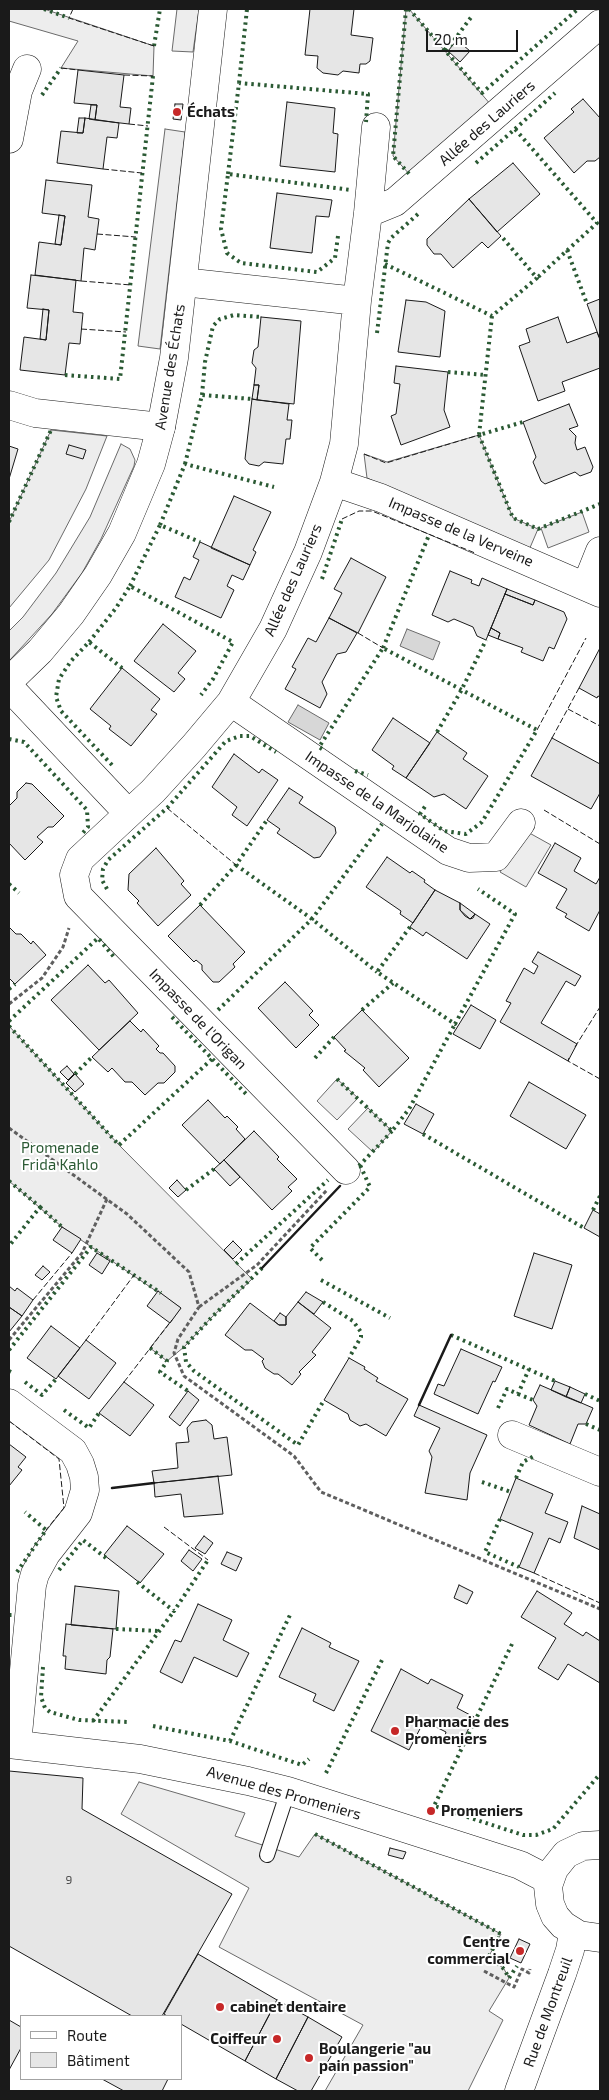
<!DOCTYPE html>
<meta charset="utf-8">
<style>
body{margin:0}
#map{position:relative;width:609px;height:2100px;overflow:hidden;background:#fff;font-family:"Exo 2",sans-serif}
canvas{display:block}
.frame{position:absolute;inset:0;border:10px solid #1a1a1a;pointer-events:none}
.legend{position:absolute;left:20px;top:2015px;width:162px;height:65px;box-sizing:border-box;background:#fff;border:1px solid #a3a3a3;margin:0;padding:6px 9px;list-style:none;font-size:15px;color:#1a1a1a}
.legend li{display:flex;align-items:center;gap:10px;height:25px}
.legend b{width:25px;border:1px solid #a3a3a3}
.scale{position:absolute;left:426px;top:30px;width:92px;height:22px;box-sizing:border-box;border:2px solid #1a1a1a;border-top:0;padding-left:6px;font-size:15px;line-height:18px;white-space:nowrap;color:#1a1a1a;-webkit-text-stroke:4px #fff;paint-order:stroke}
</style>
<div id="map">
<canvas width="609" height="2100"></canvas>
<div class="frame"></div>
<ul class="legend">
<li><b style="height:6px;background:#fff"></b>Route</li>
<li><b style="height:14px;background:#e6e6e6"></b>Bâtiment</li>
</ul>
<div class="scale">20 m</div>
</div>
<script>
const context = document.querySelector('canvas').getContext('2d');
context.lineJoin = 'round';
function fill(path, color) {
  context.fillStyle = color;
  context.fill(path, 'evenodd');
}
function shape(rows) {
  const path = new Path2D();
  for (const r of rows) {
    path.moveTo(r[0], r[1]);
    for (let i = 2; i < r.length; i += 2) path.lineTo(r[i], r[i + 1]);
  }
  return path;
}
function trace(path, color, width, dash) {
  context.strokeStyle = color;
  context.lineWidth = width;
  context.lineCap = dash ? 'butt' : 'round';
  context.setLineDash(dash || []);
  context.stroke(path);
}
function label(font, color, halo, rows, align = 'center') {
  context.font = font + ' "Exo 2",sans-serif';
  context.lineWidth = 4;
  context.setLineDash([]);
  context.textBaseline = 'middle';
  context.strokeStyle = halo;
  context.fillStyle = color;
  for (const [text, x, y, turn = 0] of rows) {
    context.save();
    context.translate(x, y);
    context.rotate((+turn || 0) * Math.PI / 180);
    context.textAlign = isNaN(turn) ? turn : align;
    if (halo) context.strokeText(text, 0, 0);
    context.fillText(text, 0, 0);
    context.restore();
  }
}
const built = shape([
 [9,9,44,9,154,46,153,76,61,68,78,41,9,21,9,9],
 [177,9,199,9,193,52,172,51,177,9],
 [406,9,409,9,491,105,411,176,393,156,406,9],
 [165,129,185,132,160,349,138,346,165,129],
 [51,430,107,436,86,489,49,560,9,608,9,522,51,430],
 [479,435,513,518,538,529,529,550,367,478,364,454,387,462,479,435],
 [121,444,130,449,135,460,134,466,101,539,82,573,52,614,9,661,9,631,23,617,56,573,90,517,121,444],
 [582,512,589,532,548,548,541,528,582,512],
 [524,830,551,845,526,887,500,872,524,830],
 [9,1026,119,1145,252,1279,211,1318,184,1347,167,1361,150,1348,181,1308,62,1227,9,1181,9,1026],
 [337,1079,358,1098,337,1120,317,1101,337,1079],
 [368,1108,392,1131,373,1152,348,1129,368,1108],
 [139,1782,245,1813,235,1836,299,1857,315,1834,501,1934,489,1956,504,1969,509,1978,489,2011,503,2020,468,2091,325,2091,363,2025,219,1947,249,1888,121,1814,139,1782]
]);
const water = shape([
 [407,629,440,642,433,660,400,646,407,629],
 [298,705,329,723,320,740,288,722,298,705]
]);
const building = shape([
 [310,9,354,9,351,35,373,38,370,61,366,64,360,64,359,73,343,71,338,75,323,73,317,68,318,56,305,55,310,9],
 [457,40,470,51,460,62,448,51,457,40],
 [78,70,124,75,120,107,131,108,129,124,95,120,97,105,74,103,78,70],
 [583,99,600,118,600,157,595,161,587,161,574,173,544,138,574,112,571,109,583,99],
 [287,102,335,108,333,133,338,134,335,172,280,166,287,102],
 [175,104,183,104,181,120,173,119,175,104],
 [91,105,97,105,95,120,89,119,91,105],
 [79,118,85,118,83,133,77,133,79,118],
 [85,118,119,123,117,138,107,137,103,169,57,163,61,131,83,133,85,118],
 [513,163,540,194,497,232,469,199,513,163],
 [46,180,92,185,88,217,99,219,95,250,84,248,81,281,35,275,39,242,61,245,65,216,42,213,46,180],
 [277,193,332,200,329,217,316,216,312,253,270,248,277,193],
 [469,199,501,236,488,248,482,242,453,268,441,254,434,254,427,245,427,239,469,199],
 [59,215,65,216,61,245,55,244,59,215],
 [31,275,76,280,73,312,83,313,80,344,69,343,65,375,20,370,24,337,46,340,49,310,27,308,31,275],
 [600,299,600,337,599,337,587,304,600,299],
 [406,300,426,302,445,311,440,357,398,352,406,300],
 [43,309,49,310,46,340,40,339,43,309],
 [261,317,301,321,294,404,257,400,259,385,254,385,256,368,252,363,254,350,258,347,261,317],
 [558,317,567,343,597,332,600,340,600,368,562,382,565,391,538,401,519,346,530,342,526,329,558,317],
 [396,366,448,372,444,410,450,427,401,445,391,416,396,414,400,384,394,383,396,366],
 [254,385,259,385,257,400,252,399,254,385],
 [252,399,289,404,287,420,292,420,290,439,286,439,283,464,264,462,259,466,249,464,245,459,252,399],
 [569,404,578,426,569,429,576,436,575,443,577,450,585,447,593,467,591,472,580,476,575,472,545,484,541,481,533,462,536,457,523,422,569,404],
 [69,445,86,450,83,459,66,454,69,445],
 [9,446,18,449,9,479,9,446],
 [234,496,271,512,253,550,256,552,250,565,211,548,234,496],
 [200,542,250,565,243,580,232,575,227,586,234,590,221,618,175,597,184,577,190,580,199,560,193,557,200,542],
 [351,558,386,577,358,633,329,618,342,593,334,589,351,558],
 [450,571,472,580,471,583,479,586,482,578,507,589,486,640,477,636,473,627,454,619,448,622,432,615,450,571],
 [507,589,535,600,533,605,505,594,507,589],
 [505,594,533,605,535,600,564,612,567,619,554,649,549,647,543,661,521,652,523,648,498,639,500,633,491,628,505,594],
 [329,618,357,633,346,652,337,654,322,682,327,694,320,708,285,689,296,669,292,667,308,638,316,642,329,618],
 [163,624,196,651,178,673,185,679,174,692,134,661,163,624],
 [491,628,500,633,498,639,488,635,491,628],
 [600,648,600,697,598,696,597,698,579,688,600,648],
 [122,668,160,699,151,710,157,714,131,746,109,729,111,726,90,709,122,668],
 [393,718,430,743,406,778,392,769,394,766,372,750,393,718],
 [437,732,467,753,463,759,488,776,466,809,444,794,434,797,406,778,437,732],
 [552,738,600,764,600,793,591,809,531,776,552,738],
 [234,754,259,773,262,769,278,780,247,826,232,815,237,807,212,787,234,754],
 [26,783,32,784,64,816,53,827,48,827,37,837,43,842,25,860,9,843,9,806,17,798,17,792,26,783],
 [289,788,303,797,299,803,335,827,336,833,320,857,314,858,277,833,280,829,267,820,289,788],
 [555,843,581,858,574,871,596,884,600,877,600,910,589,931,565,917,567,914,556,908,567,889,538,873,555,843],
 [156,848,184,881,181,884,191,895,158,926,137,903,139,901,128,890,129,874,156,848],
 [387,857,410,873,412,871,425,880,424,882,435,890,413,923,400,914,401,911,366,887,387,857],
 [435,890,460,903,460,910,470,919,475,914,490,924,467,959,426,932,423,936,410,927,435,890],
 [460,903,475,914,473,918,470,919,465,916,460,910,460,903],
 [200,905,245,952,233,964,235,967,219,982,213,982,202,970,202,965,196,960,194,962,168,936,200,905],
 [9,927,16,934,21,934,31,944,33,941,46,955,15,984,9,978,9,927],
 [538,952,581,976,575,986,566,981,541,1023,577,1044,568,1061,500,1022,511,1003,506,1001,524,968,534,974,538,966,532,962,538,952],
 [88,965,105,983,109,980,138,1013,99,1050,51,1000,88,965],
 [285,982,313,1011,309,1015,319,1025,296,1048,258,1008,285,982],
 [471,1005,496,1020,480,1049,453,1034,471,1005],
 [362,1010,409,1058,379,1087,363,1070,365,1068,344,1051,346,1050,334,1037,362,1010],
 [130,1021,141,1032,143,1029,159,1046,156,1049,160,1053,163,1053,175,1066,175,1072,164,1083,158,1083,145,1095,132,1082,125,1082,112,1068,108,1072,92,1057,130,1021],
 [67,1066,74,1074,68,1080,60,1072,67,1066],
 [75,1074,84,1084,75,1092,66,1083,75,1074],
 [529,1082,586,1115,566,1149,510,1116,529,1082],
 [208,1100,225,1118,227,1116,238,1127,236,1129,245,1139,220,1164,182,1125,208,1100],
 [416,1104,434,1114,423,1134,404,1124,416,1104],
 [254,1131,279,1157,277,1159,297,1179,288,1187,292,1191,272,1210,224,1160,254,1131],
 [224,1160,240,1177,230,1186,214,1169,224,1160],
 [177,1180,186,1190,178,1197,169,1188,177,1180],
 [593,1210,600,1214,600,1237,584,1228,593,1210],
 [62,1227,81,1239,72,1253,53,1240,62,1227],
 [233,1241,242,1250,233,1259,224,1250,233,1241],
 [97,1253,110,1261,102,1274,89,1265,97,1253],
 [534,1253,572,1265,552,1329,514,1316,534,1253],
 [43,1266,50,1272,42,1280,35,1275,43,1266],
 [9,1286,15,1291,17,1288,33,1300,22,1316,9,1307,9,1286],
 [158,1291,181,1308,170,1323,147,1306,158,1291],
 [306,1292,323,1302,314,1314,298,1302,306,1292],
 [298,1302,331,1328,312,1352,316,1355,299,1372,301,1374,292,1385,278,1374,274,1374,265,1368,262,1361,264,1359,252,1350,245,1350,225,1335,250,1303,279,1325,286,1325,286,1317,298,1302],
 [9,1307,22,1316,9,1332,9,1307],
 [280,1313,286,1317,286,1325,279,1325,274,1321,280,1313],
 [51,1326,80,1348,56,1379,27,1358,51,1326],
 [86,1340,116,1363,89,1399,58,1376,86,1340],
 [461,1349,502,1367,495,1382,493,1381,478,1414,434,1394,438,1384,444,1386,461,1349],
 [349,1358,365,1367,364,1369,378,1378,376,1381,408,1399,386,1436,366,1424,360,1426,350,1420,348,1414,324,1400,349,1358],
 [555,1381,570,1387,566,1397,551,1390,555,1381],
 [124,1382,154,1405,130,1436,99,1413,124,1382],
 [540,1385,593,1408,586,1424,578,1424,570,1444,529,1425,537,1406,533,1400,540,1385],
 [570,1387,585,1394,581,1403,566,1397,570,1387],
 [188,1391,199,1400,180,1426,169,1417,188,1391],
 [419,1405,487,1435,470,1473,467,1500,425,1493,432,1457,429,1451,440,1428,414,1416,419,1405],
 [206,1420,212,1425,214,1439,227,1437,232,1475,154,1483,152,1471,178,1468,176,1443,189,1442,187,1428,192,1422,206,1420],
 [9,1444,26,1457,18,1467,22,1470,9,1486,9,1444],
 [218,1476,223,1514,184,1517,181,1494,155,1497,154,1483,218,1476],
 [516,1478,553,1494,545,1513,568,1522,560,1543,549,1538,534,1573,519,1567,533,1533,500,1519,516,1478],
 [582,1506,600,1514,600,1550,574,1538,582,1506],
 [127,1526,164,1554,140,1583,104,1555,127,1526],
 [204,1536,213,1543,205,1554,195,1548,204,1536],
 [189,1550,202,1559,193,1571,181,1561,189,1550],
 [227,1552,242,1558,236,1571,221,1564,227,1552],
 [459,1585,473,1592,467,1604,454,1598,459,1585],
 [75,1586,119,1591,116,1629,71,1625,75,1586],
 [537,1591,572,1613,564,1624,583,1636,586,1632,600,1641,600,1683,568,1664,558,1680,538,1668,556,1638,521,1617,537,1591],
 [198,1604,232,1620,223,1640,249,1653,237,1677,194,1657,182,1683,160,1672,175,1640,181,1642,198,1604],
 [66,1624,113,1629,110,1657,107,1660,106,1674,65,1669,66,1656,63,1656,66,1624],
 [302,1628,331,1643,329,1647,359,1661,334,1711,313,1701,316,1694,279,1677,302,1628],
 [401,1669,428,1684,431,1679,463,1695,457,1708,474,1717,460,1747,444,1739,446,1732,424,1721,409,1750,371,1731,401,1669],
 [9,1771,83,1778,82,1809,232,1894,162,2016,132,2016,9,1946,9,1771],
 [390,1848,406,1852,403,1859,388,1855,390,1848],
 [519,1939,530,1944,521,1963,510,1958,519,1939],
 [198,1954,277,2000,245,2061,181,2024,181,2016,167,2016,164,2014,198,1954],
 [277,2000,308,2017,276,2079,245,2061,277,2000],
 [308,2017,342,2037,311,2091,298,2091,276,2079,308,2017],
 [9,2020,21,2027,21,2048,9,2070,9,2020],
 [102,2079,168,2079,162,2091,124,2091,102,2079]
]);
const path = shape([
 [9,1004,42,978,63,947,69,928],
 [9,1128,127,1214,189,1272,199,1307,178,1339,174,1353,184,1376,294,1456,321,1492,600,1609],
 [199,1307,257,1265,327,1190],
 [9,1340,82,1253,107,1199],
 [484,1971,514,1987,522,1969,529,1973,530,1969]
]);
const service = shape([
 [267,1855,288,1791]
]);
const minor = shape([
 [9,139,18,91,27,69],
 [368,213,395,202,600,24],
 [183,282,357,301],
 [9,405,35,413,161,427],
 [334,482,381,498,600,593],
 [586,586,600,551],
 [9,687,128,813],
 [231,702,448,851,469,858,496,857,521,823],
 [346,1170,78,896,74,875,80,859,153,791,194,746,231,702,273,629,308,552,334,482,344,444,357,301,368,213,376,127],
 [9,1403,73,1451,80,1464,84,1477,85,1490,78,1513,46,1554,35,1574,32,1585,17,1745],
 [512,1435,600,1472],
 [9,1744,140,1759,248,1781,288,1791,520,1865,549,1880],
 [600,1845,583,1846,566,1854,554,1869,548,1886,550,1904,555,1916,563,1925,579,1935,600,1938],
 [519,2091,562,1974,570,1950,573,1933]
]);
const tertiary = shape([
 [9,681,40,651,71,614,98,575,122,533,151,464,161,427,174,358,213,9]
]);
const hedge = shape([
 [44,9,69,18],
 [406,9,393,156,411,176],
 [409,9,482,93,578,9],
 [154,46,160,9],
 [446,51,472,16],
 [239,83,247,9],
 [42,95,61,68],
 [515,129,555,93],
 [476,163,515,129,597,223,537,278],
 [228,174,239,83,368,94,366,122],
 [338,236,335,258,317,272,241,263,227,253,221,229,228,174,351,190],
 [567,250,587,304],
 [385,264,492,316,537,278,501,236],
 [492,316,479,435,523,422],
 [377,333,388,243,391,238,418,214],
 [448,372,485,375],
 [65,375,120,379,153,76],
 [202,395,205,362,213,326,220,319,234,315,261,317],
 [479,435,513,518,538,529,600,504],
 [185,464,202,395,252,399],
 [9,522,51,430],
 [160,525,185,464,274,487],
 [322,579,342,519],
 [130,586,160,525,200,542],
 [89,642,116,608,130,586,233,642,213,679,201,695],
 [383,648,429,535],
 [437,732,461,691,486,640],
 [9,739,24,742,87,810,88,827,81,835],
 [322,749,319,747,383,648,537,730,482,822,466,834,444,831,420,814,426,805],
 [112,765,61,711,56,697,59,679,71,661,89,642,122,668],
 [355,771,368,775],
 [236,865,312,919,377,972],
 [9,884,19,893],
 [107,889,102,880,103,869,108,860,167,808,226,741,240,736,250,736,276,752],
 [200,905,236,865,267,820],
 [410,927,377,972,455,1024,515,914,478,889],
 [9,989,15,984],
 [218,1010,312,919,382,824],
 [362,1010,393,983],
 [172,1017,248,1096],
 [9,1021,98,938,114,957],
 [9,1026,119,1145,212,1059],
 [315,1058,334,1037],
 [75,1074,92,1057],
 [337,1079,392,1131,409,1109,455,1024],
 [423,1134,584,1228],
 [359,1166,392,1131],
 [9,1181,40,1207,9,1246],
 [186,1190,214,1169],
 [40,1207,62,1227],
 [593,1210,600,1196],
 [322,1260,310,1248,370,1187,360,1165],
 [236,1264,328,1180],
 [262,1268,211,1318,184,1347,186,1362,194,1371,298,1445,324,1400],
 [321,1280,390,1318],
 [323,1302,353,1321,361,1332,361,1337,349,1358],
 [451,1335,555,1381],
 [150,1348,167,1361,160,1372,188,1391],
 [9,1350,91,1247,161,1293],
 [9,1371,11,1372],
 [25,1382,42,1395,56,1379],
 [518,1394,533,1400],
 [585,1394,600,1401],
 [498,1408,507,1389,518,1394,529,1369],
 [64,1410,89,1428,99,1413],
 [586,1424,600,1430],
 [516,1478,523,1462,534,1456],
 [482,1482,511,1492],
 [500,1519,485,1552,519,1567],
 [59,1570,83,1540,106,1558],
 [17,1572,46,1530,25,1512],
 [137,1582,174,1611,208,1560],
 [9,1615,14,1615],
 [116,1629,159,1631],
 [512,1644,434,1806,523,1835,536,1835,553,1829,600,1774],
 [43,1667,41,1697,45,1708,50,1712,79,1720,128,1722],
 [93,1721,174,1611],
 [153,1726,230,1741,302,1765,309,1759],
 [230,1741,290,1615],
 [326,1773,383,1658],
 [315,1834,501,1934,489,1956,504,1969,509,1978,517,1966]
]);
const fence = shape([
 [73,9,69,18,154,46],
 [61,68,78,70],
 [124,75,153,76],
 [129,124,148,126],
 [103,169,142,173],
 [97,234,136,237],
 [81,281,131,285],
 [81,329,126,332],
 [364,454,386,463,479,435],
 [342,519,359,511,372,511,475,553],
 [358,633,383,648],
 [568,709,600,726],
 [537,730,586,638],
 [552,738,579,688],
 [167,808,236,865],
 [544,810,600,844],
 [575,1047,600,1007],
 [569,1058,568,1061,600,1079],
 [33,1300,72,1253],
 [86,1340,134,1275],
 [124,1382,172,1320],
 [9,1421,59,1459,64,1508,46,1530],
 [164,1527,208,1560],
 [534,1573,600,1603]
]);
const wall = shape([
 [262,1268,340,1186],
 [419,1405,451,1335],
 [112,1488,154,1483]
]);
const markers = [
 [177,112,5,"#c62828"],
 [395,1731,5,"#c62828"],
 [431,1811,5,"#c62828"],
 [520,1951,5,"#c62828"],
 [220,2007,5,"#c62828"],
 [277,2039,5,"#c62828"],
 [309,2058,5,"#c62828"]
];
const numberNames = [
 ["9",69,1880]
];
const poiNames = [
 ["Échats",187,112],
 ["Pharmacie des",405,1722],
 ["Promeniers",405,1739],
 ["Promeniers",441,1811],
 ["Centre",510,1942,"right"],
 ["commercial",510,1959,"right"],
 ["cabinet dentaire",230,2007],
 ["Coiffeur",267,2039,"right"],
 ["Boulangerie \"au",319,2049],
 ["pain passion\"",319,2066]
];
const streetNames = [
 ["Allée des Lauriers",487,123,-41],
 ["Avenue des Échats",170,367,-81],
 ["Impasse de la Verveine",461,532,23],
 ["Allée des Lauriers",293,580,-66],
 ["Impasse de la Marjolaine",377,802,34],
 ["Impasse de l'Origan",198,1019,46],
 ["Avenue des Promeniers",284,1793,16],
 ["Rue de Montreuil",548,2012,-70]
];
const parkNames = [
 ["Promenade",60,1148],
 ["Frida Kahlo",60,1165]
];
fill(built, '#ededed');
trace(built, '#6a6a6a', 1);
fill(water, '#d7d7d7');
trace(water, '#6a6a6a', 1);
fill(building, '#e6e6e6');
trace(building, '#1a1a1a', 1);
trace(service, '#1a1a1a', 16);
trace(minor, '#1a1a1a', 29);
trace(tertiary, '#1a1a1a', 29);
trace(path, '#5f5f5f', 3, [4, 2.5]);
trace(service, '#fff', 14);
trace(minor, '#fff', 28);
trace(tertiary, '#fff', 28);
trace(hedge, '#2b5a34', 4, [2.5, 4]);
trace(fence, '#1a1a1a', 1, [6, 2.5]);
trace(wall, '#1a1a1a', 2.5);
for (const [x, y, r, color] of markers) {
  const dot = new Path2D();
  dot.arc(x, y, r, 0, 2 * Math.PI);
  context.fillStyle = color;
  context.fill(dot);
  trace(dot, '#fff', 2);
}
label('12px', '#4d4d4d', null, numberNames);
label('bold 15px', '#1a1a1a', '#fff', poiNames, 'left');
label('15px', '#1a1a1a', '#fff', streetNames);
label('15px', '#2b5a34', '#fff', parkNames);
</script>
